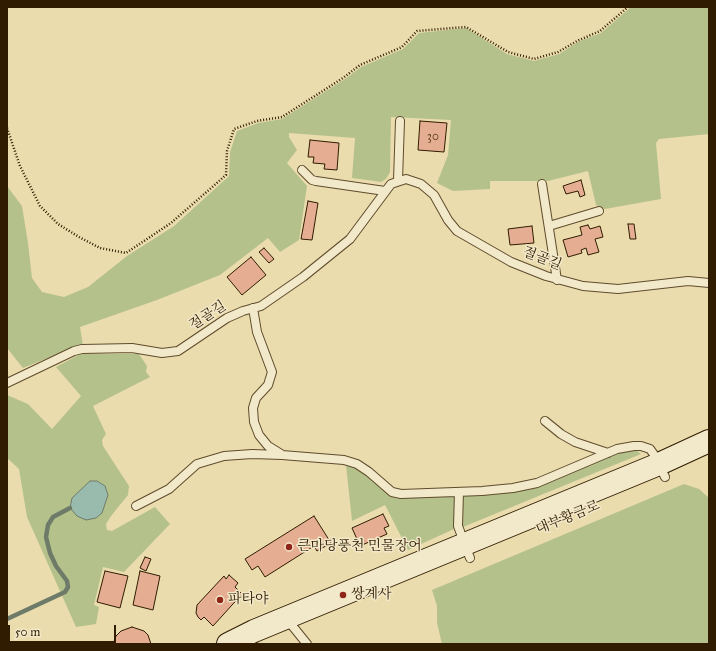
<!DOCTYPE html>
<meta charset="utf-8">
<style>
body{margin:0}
#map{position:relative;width:716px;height:651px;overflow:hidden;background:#ebdcad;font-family:"IM FELL Great Primer",serif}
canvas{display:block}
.frame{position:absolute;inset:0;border:8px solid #2f1c01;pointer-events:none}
.scale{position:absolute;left:8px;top:625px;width:108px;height:18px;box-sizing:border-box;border:2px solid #2f1c01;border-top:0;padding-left:5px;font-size:12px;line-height:14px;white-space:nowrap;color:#2f1c01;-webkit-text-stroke:3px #f2e8ca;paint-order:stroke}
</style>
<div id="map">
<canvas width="716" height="651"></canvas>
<div class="frame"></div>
<div class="scale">50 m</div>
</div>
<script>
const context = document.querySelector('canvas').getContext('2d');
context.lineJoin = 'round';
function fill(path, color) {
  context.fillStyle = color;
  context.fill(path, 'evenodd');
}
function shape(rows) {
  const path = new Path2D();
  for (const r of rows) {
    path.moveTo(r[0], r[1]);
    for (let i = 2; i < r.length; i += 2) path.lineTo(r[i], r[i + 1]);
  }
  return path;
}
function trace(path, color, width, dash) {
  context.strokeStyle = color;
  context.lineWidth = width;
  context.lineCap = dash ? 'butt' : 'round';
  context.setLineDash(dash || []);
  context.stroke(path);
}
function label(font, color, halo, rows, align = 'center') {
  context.font = font + ' "IM FELL Great Primer","Noto Serif KR",serif';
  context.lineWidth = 3;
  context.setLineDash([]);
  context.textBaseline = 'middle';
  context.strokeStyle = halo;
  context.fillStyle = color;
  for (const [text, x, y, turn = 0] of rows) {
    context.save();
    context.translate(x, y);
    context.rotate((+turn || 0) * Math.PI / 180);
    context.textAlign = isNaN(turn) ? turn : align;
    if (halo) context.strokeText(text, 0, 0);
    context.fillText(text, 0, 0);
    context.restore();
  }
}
const green = shape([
 [631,7,709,7,709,134,659,139,656,143,661,199,605,209,596,205,588,171,548,181,490,181,490,189,453,191,437,183,448,155,451,120,391,117,390,172,386,179,381,182,352,178,355,138,289,133,289,137,297,150,287,163,307,186,299,240,280,252,268,238,220,275,157,300,80,327,83,346,70,349,23,368,7,348,7,186,22,206,28,243,32,278,42,292,64,297,88,287,127,256,174,226,229,176,230,152,237,131,258,123,282,119,345,79,361,67,403,49,419,33,466,28,507,54,534,61,559,54,578,42,601,33],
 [80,354,139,354,147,366,146,372,150,377,93,406,106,434,102,440,103,446,129,486,128,495,111,516,106,524,107,530,112,531,155,507,170,524,124,572,103,567,94,605,99,607,96,624,76,627,27,517,19,469,7,458,7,395,28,404,52,429,81,396,56,367],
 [90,481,97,481,105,486,108,495,102,513,96,518,83,488],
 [624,450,636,450,641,454,463,527,462,494,538,486],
 [346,465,355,467,369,476,388,493,455,496,454,529,408,550,385,505,352,521],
 [684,484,699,489,709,498,709,644,442,644,437,623,437,606,432,590]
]);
const water = shape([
 [90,481,97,481,105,486,108,495,102,513,96,518,86,520,77,516,70,508,72,498,90,481]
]);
const stream = shape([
 [7,619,65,592,68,587,67,581,56,566,50,553,46,537,48,525,53,517,70,508]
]);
const building = shape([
 [420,121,447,123,444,152,418,150,420,121],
 [310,140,339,143,337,170,324,169,325,164,313,163,314,157,308,157,310,140],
 [581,180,585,195,580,197,578,191,566,194,563,186,581,180],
 [308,201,318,203,312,240,301,239,308,201],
 [628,224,634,224,636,239,630,239,628,224],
 [588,225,590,229,600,226,603,237,595,239,599,252,588,255,586,248,581,250,582,253,568,257,563,240,582,235,580,227,588,225],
 [532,226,534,243,510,245,508,229,532,226],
 [264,248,274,259,269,263,259,252,264,248],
 [251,257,266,275,242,295,227,277,251,257],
 [383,514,389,526,384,528,387,534,360,546,352,528,383,514],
 [314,516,331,543,317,551,314,546,265,577,258,566,252,570,245,559,314,516],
 [145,557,151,559,146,571,140,568,145,557],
 [105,571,128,576,120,608,97,602,105,571],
 [140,571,160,576,153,610,133,605,140,571],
 [229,575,238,583,235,587,242,594,213,626,204,617,201,620,198,617,196,613,197,605,224,576,226,579,229,575],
 [132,627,144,631,148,635,151,644,113,644,116,636,121,631,132,627]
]);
const path = shape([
 [7,128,20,166,40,206,58,224,79,237,100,248,126,253,171,223,226,175,227,151,234,129,257,121,282,117,343,78,360,65,402,47,417,31,466,27,508,52,534,59,558,52,577,41,600,31,628,7]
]);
const service = shape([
 [302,170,312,180,316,181,385,191],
 [398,180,400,121],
 [542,184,557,280],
 [549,226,599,211],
 [253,308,257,332,272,372,268,385,256,398,253,408,254,422,259,435,268,446,281,454],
 [7,383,74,351,82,349,132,348,162,353,178,351,227,318,243,311,261,306,303,277,350,239,391,184,406,179,421,184,434,195,448,220,457,231,511,262,546,276,583,286,618,289,688,281,709,283],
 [545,421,561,434,575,442,608,453],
 [459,492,458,526,470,558],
 [136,506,169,489,197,464,224,456,252,454,282,455,344,460,357,464,369,472,392,492,401,494,482,491,513,488,537,483,617,449,634,446,641,446,650,449,655,456,665,477],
 [286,618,307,644]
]);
const secondary = shape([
 [228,644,254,631,659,464,709,441]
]);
const markers = [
 [289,547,4,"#8f2418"],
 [343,595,4,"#8f2418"],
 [220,600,4,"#8f2418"]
];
const numberNames = [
 ["30",433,137]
];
const streetNames = [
 ["절골길",542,259,21],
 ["절골길",208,316,-33],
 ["대부황금로",568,518,-22]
];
const poiNames = [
 ["큰마당풍천 민물장어",297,547],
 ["쌍계사",351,595],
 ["파타야",228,600]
];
fill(green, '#b5c18b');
fill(water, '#98bbae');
trace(water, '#6e7b69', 1);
trace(stream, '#6e7b69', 4.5);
fill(building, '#e5ae92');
trace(building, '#2f1c01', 1);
trace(service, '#5e4c2c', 10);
trace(secondary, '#2f1c01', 24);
trace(path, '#2f1c01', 2.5, [1, 2]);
trace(service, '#f2e8ca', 8);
trace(secondary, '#f2e8ca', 22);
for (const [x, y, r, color] of markers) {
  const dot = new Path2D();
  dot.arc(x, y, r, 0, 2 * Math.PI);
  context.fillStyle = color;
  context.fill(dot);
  trace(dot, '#f2e8ca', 1.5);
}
label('12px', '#5c4025', null, numberNames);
label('14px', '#2f1c01', '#f2e8ca', streetNames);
label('14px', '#2f1c01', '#f2e8ca', poiNames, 'left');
</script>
